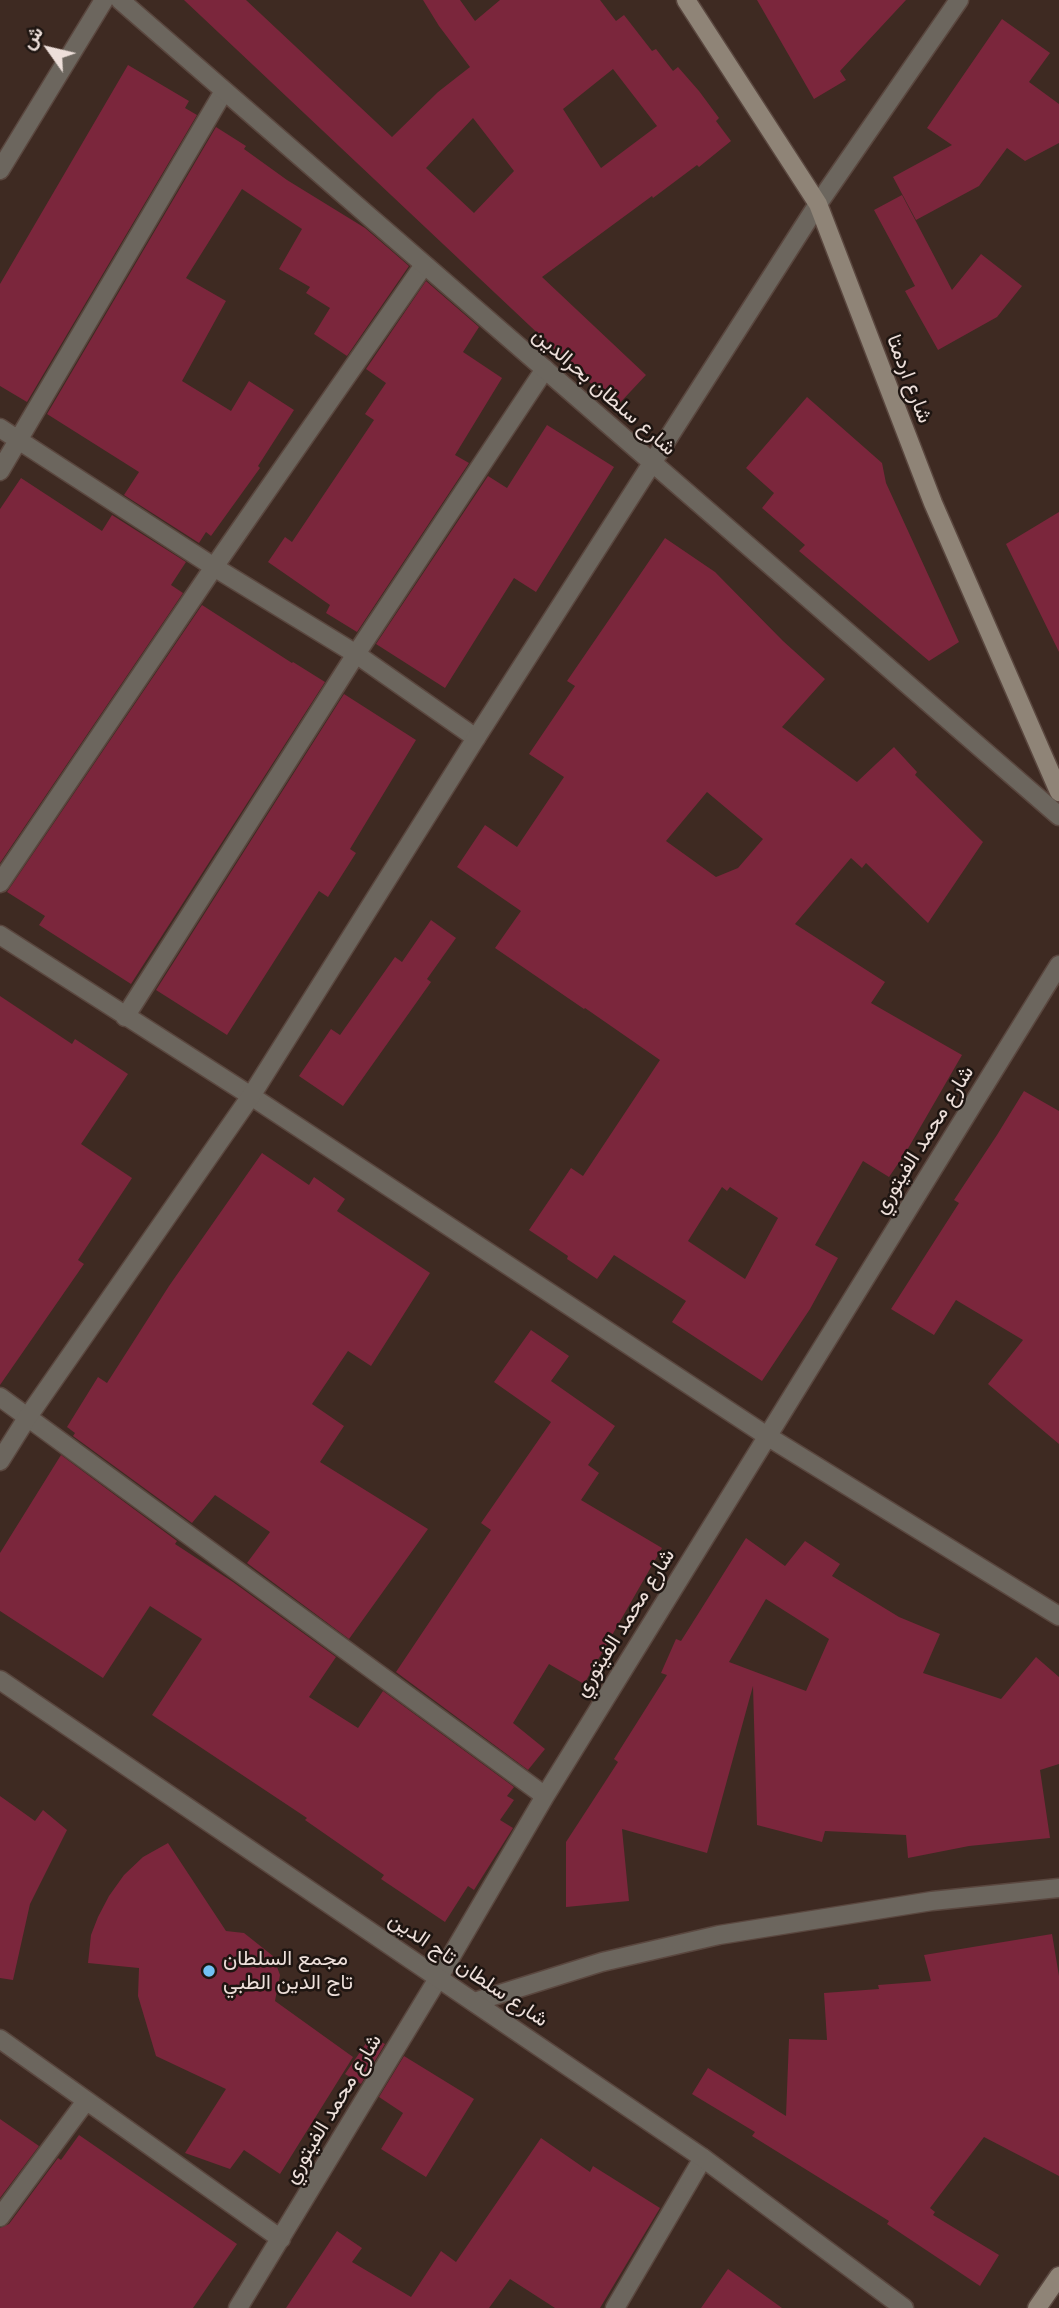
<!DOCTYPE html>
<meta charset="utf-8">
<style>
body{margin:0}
#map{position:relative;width:1059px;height:2308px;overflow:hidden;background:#3e2a22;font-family:Lora,Vazirmatn,serif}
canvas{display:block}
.north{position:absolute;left:14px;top:14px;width:70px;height:70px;-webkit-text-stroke:5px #1e1511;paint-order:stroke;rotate:304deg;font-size:19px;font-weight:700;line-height:28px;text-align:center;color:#eddfda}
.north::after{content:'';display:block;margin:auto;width:24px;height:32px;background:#eddfda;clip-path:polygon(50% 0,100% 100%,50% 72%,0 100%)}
</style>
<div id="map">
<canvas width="1059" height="2308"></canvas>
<div class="north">ش</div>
</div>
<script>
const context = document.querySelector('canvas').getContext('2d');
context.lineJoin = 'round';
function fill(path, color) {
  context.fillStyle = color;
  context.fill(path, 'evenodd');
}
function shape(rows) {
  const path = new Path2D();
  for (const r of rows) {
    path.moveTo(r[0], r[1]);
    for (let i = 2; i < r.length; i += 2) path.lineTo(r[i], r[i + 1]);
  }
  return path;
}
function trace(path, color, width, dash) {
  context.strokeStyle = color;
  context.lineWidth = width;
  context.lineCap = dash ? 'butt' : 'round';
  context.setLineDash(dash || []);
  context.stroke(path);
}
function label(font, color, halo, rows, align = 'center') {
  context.font = font + ' Lora,Vazirmatn,serif';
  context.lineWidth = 5;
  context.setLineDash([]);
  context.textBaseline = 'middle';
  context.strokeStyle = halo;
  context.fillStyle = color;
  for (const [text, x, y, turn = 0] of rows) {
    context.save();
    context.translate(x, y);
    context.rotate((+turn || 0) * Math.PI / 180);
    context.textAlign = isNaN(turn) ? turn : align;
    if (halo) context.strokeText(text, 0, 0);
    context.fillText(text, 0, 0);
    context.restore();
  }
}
const building = shape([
 [184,0,246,0,392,137,438,92,470,67,439,26,423,0,460,0,475,21,500,0,600,0,616,21,624,15,652,51,656,49,673,71,678,67,699,91,719,118,716,121,731,141,699,167,697,165,653,198,652,196,542,277,646,375,616,407],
 [613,69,657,126,601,168,563,109],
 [473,118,514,171,474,213,426,168],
 [757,0,906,0,840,71,846,80,814,99],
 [1002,19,1050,53,1029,82,1059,104,1059,143,1025,161,1007,148,979,186,916,220,893,177,952,145,927,128],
 [128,65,189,101,185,108,197,115,27,402,0,386,0,284],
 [216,127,246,146,244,149,287,180,365,228,409,266,347,356,314,334,330,308,306,293,310,287,279,269,302,229,242,189,186,278,226,301,182,381,231,411,249,381,294,410,258,466,260,468,211,536,206,532,199,543,124,495,139,472,47,414],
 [902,195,952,290,981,254,1022,286,997,317,938,350,905,291,915,286,874,210],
 [426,281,479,327,463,352,502,378,455,455,469,463,357,632,326,613,330,605,268,562,285,537,292,542,374,420,365,414,386,383,366,369],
 [807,397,882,463,886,483,959,642,929,661,799,551,805,545,762,508,774,493,746,468],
 [547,425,614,467,536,592,514,578,445,688,376,644,488,476,507,488],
 [21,478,102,531,112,515,186,562,171,585,183,593,0,863,0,509],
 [1059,512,1059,652,1006,544],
 [665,538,715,572,783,641,825,679,782,727,857,782,894,747,917,772,915,775,983,842,928,923,866,863,862,868,851,858,795,924,885,982,871,1003,962,1055,906,1152,889,1177,863,1161,815,1245,838,1258,810,1309,762,1381,672,1322,686,1301,614,1255,597,1279,567,1259,568,1256,529,1230,571,1168,583,1176,660,1060,585,1008,584,1009,495,948,521,911,457,867,485,825,517,847,564,777,529,754,575,686,567,681],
 [707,792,763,839,738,868,716,877,666,841],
 [722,1187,727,1191,730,1187,778,1218,745,1279,688,1241],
 [202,605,292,663,293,662,325,682,131,984,39,925,45,916,7,892],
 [344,694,416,740,350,849,356,853,328,897,319,891,227,1035,156,990],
 [431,920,456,938,427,979,431,982,343,1106,299,1076,331,1029,340,1035,395,957,402,962],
 [0,996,72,1044,75,1039,128,1074,81,1144,132,1178,78,1260,84,1264,0,1385],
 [1024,1091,1059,1111,1059,1444,988,1384,1023,1340,956,1300,934,1335,891,1309,959,1203,954,1200,997,1135],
 [262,1153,309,1185,314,1177,345,1199,337,1211,430,1273,371,1366,348,1351,312,1404,344,1426,320,1462,428,1529,349,1639,247,1563,270,1532,215,1495,192,1523,73,1436,75,1433,67,1427,98,1377,107,1383,169,1286],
 [531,1330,569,1356,551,1381,615,1426,588,1465,599,1473,581,1500,662,1548,584,1684,549,1664,513,1723,545,1749,528,1770,396,1672,491,1530,481,1523,551,1422,494,1382],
 [61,1455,177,1541,175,1544,233,1582,336,1657,309,1697,358,1728,383,1691,514,1787,507,1796,514,1800,500,1820,513,1828,474,1890,468,1886,445,1922,381,1879,384,1875,305,1820,307,1818,152,1715,202,1639,150,1606,103,1678,0,1611,0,1553],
 [746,1538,785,1566,805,1541,840,1564,832,1576,899,1617,940,1634,923,1673,1001,1699,1036,1657,1059,1677,1059,1764,1040,1770,1050,1838,969,1846,908,1858,906,1835,825,1831,822,1842,757,1825,753,1686,707,1853,622,1829,629,1901,566,1907,566,1842,618,1762,614,1759,667,1675,661,1673,676,1639,681,1641],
 [766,1599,829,1639,806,1691,729,1662],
 [0,1796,35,1821,43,1810,67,1830,30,1904,13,1980,0,1978],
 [168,1843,226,1931,244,1933,273,1956,280,1975,275,2001,353,2057,280,2174,244,2150,230,2169,185,2153,226,2089,156,2056,138,1996,139,1968,88,1963,91,1935,98,1917,109,1896,124,1875,143,1857],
 [1052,1934,1059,1976,1059,2176,984,2137,930,2208,935,2212,933,2215,999,2255,980,2286,887,2224,889,2221,752,2136,755,2132,692,2094,708,2068,786,2116,789,2039,827,2040,824,1993,879,1989,878,1985,931,1981,924,1955],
 [371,2036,385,2044,361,2084,345,2074],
 [404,2056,474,2099,426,2177,381,2149,403,2113,379,2097],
 [0,2119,39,2146,0,2198],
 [79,2135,237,2244,193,2308,0,2308,0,2228,9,2224,58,2158,61,2160],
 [541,2138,590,2172,593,2166,660,2208,600,2308,555,2308,510,2279,489,2308,286,2308,337,2231,362,2248,352,2262,411,2297,441,2251,456,2262],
 [728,2269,782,2308,701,2308]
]);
const minor = shape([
 [0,170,104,0],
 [818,204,959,0],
 [0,428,214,567,356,654,476,738],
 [0,471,224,91],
 [0,883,214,567,424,265],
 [0,935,251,1096,767,1436,1059,1616],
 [125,1017,356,654,545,369],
 [0,1397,545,1796],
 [474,2002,602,1962,719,1935,932,1901,1059,1888],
 [0,2039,281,2239],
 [0,2217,86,2101],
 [238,2308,439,1977,545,1796,1059,965],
 [615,2308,703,2158]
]);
const tertiary = shape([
 [120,0,1059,816],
 [0,1461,27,1418,251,1096,476,738,818,204],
 [0,1680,703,2158,904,2308]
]);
const secondary = shape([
 [686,0,818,204,933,503,1059,792],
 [1037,2308,1059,2276]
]);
const markers = [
 [209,1971,7,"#72c1f5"]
];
const streetNames = [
 ["شارع اردمتا",909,379,69],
 ["شارع سلطان بحرالدين",604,392,41],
 ["شارع محمد الفيتوري",924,1140,-58],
 ["شارع محمد الفيتوري",625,1623,-58],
 ["شارع سلطان تاج الدين",468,1970,34],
 ["شارع محمد الفيتوري",333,2109,-59]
];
const poiNames = [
 ["مجمع السلطان",223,1959],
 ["تاج الدين الطبي",223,1983]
];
fill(building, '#7b263c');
trace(minor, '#5a473f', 21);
trace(tertiary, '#5a473f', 21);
trace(secondary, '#5a473f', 21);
trace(minor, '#6c665e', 18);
trace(tertiary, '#6c665e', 18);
trace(secondary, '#8f8477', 18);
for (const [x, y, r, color] of markers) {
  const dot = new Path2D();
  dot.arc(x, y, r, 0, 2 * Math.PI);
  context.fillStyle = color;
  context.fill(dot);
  trace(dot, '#1e1511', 2.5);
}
label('21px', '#eddfda', '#1e1511', streetNames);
label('21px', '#eddfda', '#1e1511', poiNames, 'left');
</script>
